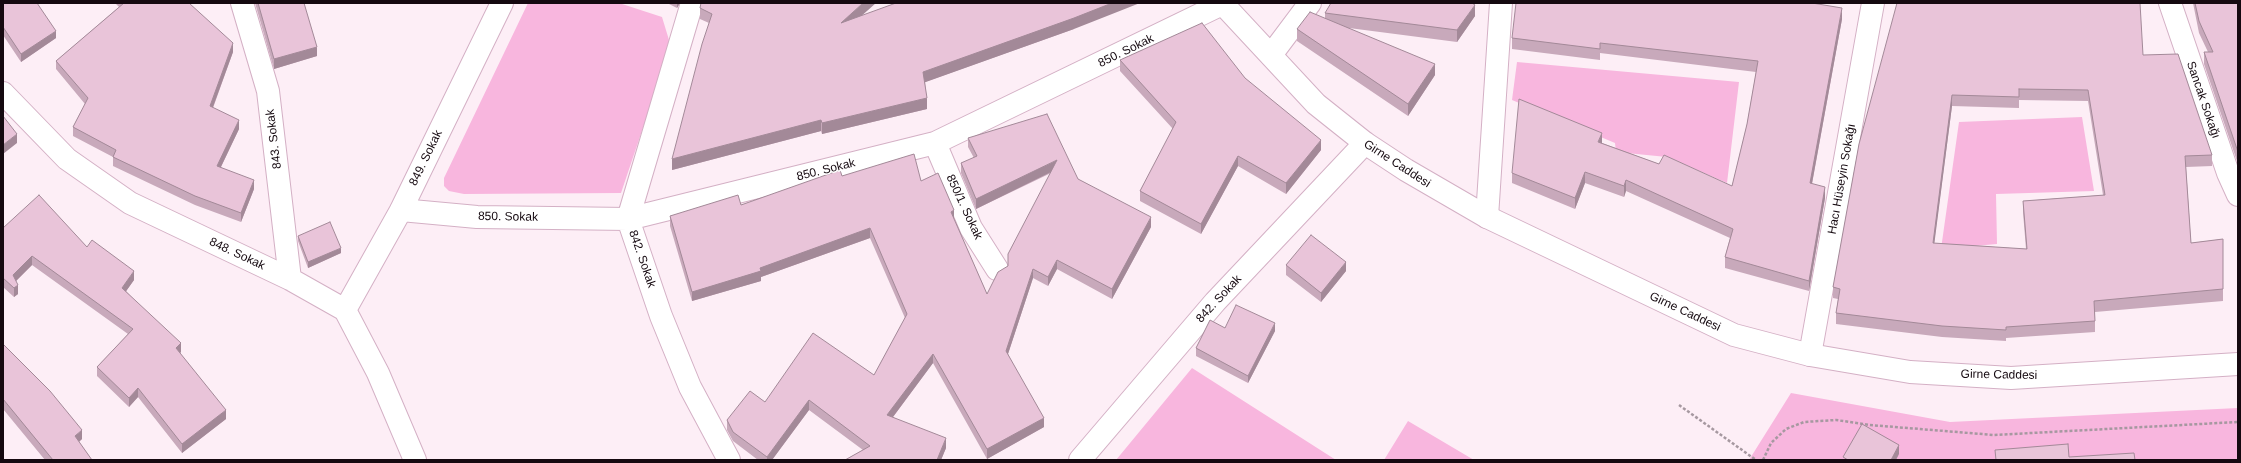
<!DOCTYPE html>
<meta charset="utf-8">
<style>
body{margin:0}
#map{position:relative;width:2241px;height:463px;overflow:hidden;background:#fdeef6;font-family:Helvetica,sans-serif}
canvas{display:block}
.frame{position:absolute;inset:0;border:4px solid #150910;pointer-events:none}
</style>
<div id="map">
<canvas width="2241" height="463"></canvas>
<div class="frame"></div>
</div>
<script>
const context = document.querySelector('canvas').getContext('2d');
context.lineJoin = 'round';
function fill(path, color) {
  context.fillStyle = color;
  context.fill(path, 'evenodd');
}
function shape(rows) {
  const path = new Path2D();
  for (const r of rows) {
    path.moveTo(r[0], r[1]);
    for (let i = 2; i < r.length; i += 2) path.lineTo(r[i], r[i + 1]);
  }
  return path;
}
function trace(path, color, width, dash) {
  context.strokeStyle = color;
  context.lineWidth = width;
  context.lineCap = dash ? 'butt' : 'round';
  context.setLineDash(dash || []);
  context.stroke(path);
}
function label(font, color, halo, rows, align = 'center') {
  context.font = font + ' Helvetica,sans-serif';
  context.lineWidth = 3;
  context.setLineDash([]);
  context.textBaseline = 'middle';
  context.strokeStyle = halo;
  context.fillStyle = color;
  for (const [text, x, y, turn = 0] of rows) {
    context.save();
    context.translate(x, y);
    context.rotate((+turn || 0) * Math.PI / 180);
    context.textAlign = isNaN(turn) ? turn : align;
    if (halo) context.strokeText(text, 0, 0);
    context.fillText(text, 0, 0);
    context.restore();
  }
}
const green = shape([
 [528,3,619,3,662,17,669,40,655,92,621,193,464,194,449,191,444,186,444,178],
 [1517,62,1739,82,1727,183,1667,157,1616,152,1615,143,1512,100],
 [2082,117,2094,191,1996,194,1997,244,1941,249,1959,122],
 [1192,368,1336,460,1116,460],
 [1791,393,1950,422,2238,408,2238,460,1749,460],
 [1408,421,1474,460,1384,460]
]);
const path = shape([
 [1679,405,1756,460],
 [1763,460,1771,443,1786,429,1804,422,1836,420,1870,425,1994,435,2238,422]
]);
const street = shape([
 [242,3,268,91,290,279],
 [692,3,628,219,661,316,690,387,729,460],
 [2170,3,2228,173,2238,195],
 [1271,55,1310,3],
 [3,93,67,159,130,203,290,279,345,310,378,373,415,460],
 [935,143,971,228,997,269],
 [401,210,477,217,628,219,935,143,1222,4],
 [1487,217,1501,3],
 [345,310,401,210,502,3],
 [1810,355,1873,3],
 [1080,460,1215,302,1365,143]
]);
const secondary = shape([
 [1222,3,1316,104,1365,143,1406,170,1487,217,1734,335,1810,355,1910,372,2011,378,2238,364]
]);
const wall = shape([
 [3,3,56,38,21,62,3,35],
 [115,3,189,3,233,52,213,108,239,129,221,167,254,189,241,222,195,205,113,166,113,157,73,136,73,127,85,104,56,69,56,61,119,7],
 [255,3,304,3,317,56,274,69],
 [667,3,680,3,677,8],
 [1897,3,2143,55,2212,155,2212,166,2186,167,2191,243,2223,239,2223,301,2095,312,2095,332,2006,338,2006,341,1942,337,1836,324,1836,313,1838,299,1833,298,1833,287],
 [2019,100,2088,101,2103,195,2023,201,2023,212,2026,249,1934,243,1952,106,2019,108],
 [2193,3,2238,3,2238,164,2204,64,2204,52,2208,52,2199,33],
 [700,8,862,15,1074,29,925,82,927,109,822,134,821,131,672,170,709,23,700,19],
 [1325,13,1475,16,1457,42,1349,28,1435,75,1408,116,1297,41,1297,29,1325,18],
 [1842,19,1812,184,1825,198,1809,291,1725,268,1725,257,1730,238,1626,191,1624,197,1585,183,1575,209,1512,183,1512,173,1602,143,1659,164,1732,186,1747,124,1756,72,1600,53,1600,60,1512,49,1512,38],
 [1120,60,1245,78,1321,150,1286,194,1238,166,1201,234,1140,201,1140,191,1173,129,1120,71],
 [968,138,1078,179,1151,227,1112,299,1057,269,1048,286,1033,278,1008,354,1044,427,987,459,933,363,893,417,946,448,941,460,845,460,863,450,809,410,772,460,758,460,733,441,727,430,727,420,765,402,874,375,905,318,870,238,761,277,761,281,692,301,670,226,670,216,741,205,842,176,921,181,954,219,987,294,1008,266,1051,173,976,209,961,173,961,163,974,158,968,147],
 [3,228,87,247,134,280,126,291,181,352,180,353,226,419,182,453,138,397,129,407,97,376,97,367,128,334,32,265,16,281,18,294,14,297,3,287],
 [298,236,341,253,308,268,298,241],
 [1286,265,1346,271,1321,302,1286,275],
 [1225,328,1275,331,1248,383,1196,356,1196,348],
 [3,344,82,439,79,442,92,460,45,460,3,409]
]);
const shadedWall = shape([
 [677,3,680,3,677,8],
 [863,3,876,3,841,34,841,23],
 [1112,3,1140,3,1074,29,923,83,923,72],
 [1475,5,1475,16,1457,42,1457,30],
 [1842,8,1842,19,1810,194,1810,183],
 [56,31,56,38,21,62,21,54],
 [233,43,233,52,210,115,210,106],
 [317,47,317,56,274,69,274,59],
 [1435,64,1435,75,1408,116,1408,104],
 [1952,95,1952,106,1933,254,1933,243],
 [927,98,927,109,822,134,822,123],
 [239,120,239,129,217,175,217,166],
 [821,120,821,131,672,170,672,159],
 [1602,133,1602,144,1598,142],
 [17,134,17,143,3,154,3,145],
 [1321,140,1321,150,1286,194,1286,183],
 [1238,156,1238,166,1201,234,1201,224],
 [1057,160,1057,169,976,209,976,199],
 [1585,172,1585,183,1575,209,1575,198],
 [254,180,254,189,241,222,241,213],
 [1626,180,1626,191,1624,197,1624,186],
 [1825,187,1825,198,1809,291,1809,281],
 [954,210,954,220,951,212],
 [1151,217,1151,227,1112,299,1112,289],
 [870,228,870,238,761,277,761,281,692,301,692,292],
 [341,248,341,253,308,268,308,262],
 [32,256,32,265,13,284,13,275],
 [1057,260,1057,269,1048,286,1048,277],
 [1346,262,1346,271,1321,302,1321,293],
 [1033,269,1033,278,1006,360,1006,351],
 [134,271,134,280,122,297,122,288],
 [18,285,18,294,14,297,14,288],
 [1275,323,1275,331,1248,383,1248,376],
 [181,343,181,352,176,357,176,348],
 [933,354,933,363,887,425,887,415],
 [138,388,138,397,129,407,129,398],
 [809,400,809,410,772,460,767,460,767,457],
 [226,410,226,419,182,453,182,444],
 [1044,418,1044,427,987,459,987,449],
 [82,430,82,439,75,445,75,436],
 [946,438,946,448,941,460,937,460],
 [1899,445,1899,454,1896,460,1891,460]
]);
const building = shape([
 [3,3,37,3,56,31,21,54,3,27,3,3],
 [124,3,189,3,233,43,210,106,239,120,217,166,254,180,241,213,195,196,113,157,116,150,73,127,88,98,56,61,124,3],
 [258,3,304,3,317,47,274,59,258,3],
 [701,3,863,3,841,23,896,3,1112,3,1074,18,923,72,927,98,822,123,821,120,672,159,702,44,712,14,700,8,701,3],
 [1331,3,1472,3,1475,5,1457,30,1325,13,1331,3],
 [1516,3,1812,3,1842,8,1810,183,1825,187,1809,281,1725,257,1733,229,1626,180,1624,186,1585,172,1575,198,1512,173,1519,99,1602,133,1598,142,1659,164,1664,155,1732,186,1747,124,1758,61,1600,43,1600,49,1512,38,1516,3],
 [1897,3,2140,3,2143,55,2178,54,2212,155,2185,156,2191,243,2223,239,2223,289,2094,301,2095,321,2006,327,2006,330,1942,326,1836,313,1840,289,1833,287,1859,144,1897,3],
 [2019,89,2088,90,2105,195,2023,201,2027,249,1933,243,1952,95,2019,97,2019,89],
 [2195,3,2238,3,2238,152,2204,52,2213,52,2199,21,2195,3],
 [1310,12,1435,64,1408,104,1297,29,1310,12],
 [1202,23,1245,78,1321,140,1286,183,1238,156,1201,224,1140,191,1176,122,1120,60,1202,23],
 [1047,114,1078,179,1151,217,1112,289,1057,260,1048,277,1033,269,1006,351,1044,418,987,449,933,354,887,415,946,438,937,460,845,460,870,446,809,400,767,457,733,432,727,420,750,391,765,402,813,333,874,375,907,314,870,228,760,268,761,271,692,292,670,216,738,195,741,205,840,170,842,176,914,154,921,181,938,173,954,210,951,212,987,294,998,272,1008,266,1008,254,1057,160,976,199,961,163,977,156,968,138,1047,114],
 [3,116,17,134,3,145,3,116],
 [39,195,87,247,92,240,134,271,122,288,181,343,176,348,226,410,182,444,138,388,129,398,97,367,133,329,32,256,13,275,18,285,14,288,3,278,3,228,39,195],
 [330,222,341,248,308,262,298,236,330,222],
 [1311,235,1346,262,1321,293,1286,265,1311,235],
 [1236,305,1275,323,1248,376,1196,348,1210,320,1225,328,1236,305],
 [3,344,50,391,82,430,75,436,92,460,53,460,3,399,3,344],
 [1862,424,1899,445,1891,460,1848,460,1843,457,1862,424],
 [2068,444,2069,457,2134,453,2135,460,1996,460,1995,450,2068,444]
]);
const streetNames = [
 ["850. Sokak",1126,51,-26],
 ["Sancak Sokağı",2203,100,71],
 ["843. Sokak",274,139,-97],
 ["849. Sokak",426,158,-64],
 ["Girne Caddesi",1397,164,33],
 ["850. Sokak",826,170,-14],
 ["Hacı Hüseyin Sokağı",1842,179,-80],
 ["850/1. Sokak",964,207,65],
 ["850. Sokak",508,217,1],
 ["848. Sokak",237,254,25],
 ["842. Sokak",642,259,71],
 ["842. Sokak",1219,299,-47],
 ["Girne Caddesi",1685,312,25],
 ["Girne Caddesi",1999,375,1]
];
fill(green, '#f8b6de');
trace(street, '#d4b0c5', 24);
trace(secondary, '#d4b0c5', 24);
trace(path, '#a698a0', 2.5, [3, 2]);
trace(street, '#fff', 22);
trace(secondary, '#fff', 22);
fill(wall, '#c8a9bb');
fill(shadedWall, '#a38998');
fill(building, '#e9c4d9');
trace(building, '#a38998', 1);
label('12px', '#150910', '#fff', streetNames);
</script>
